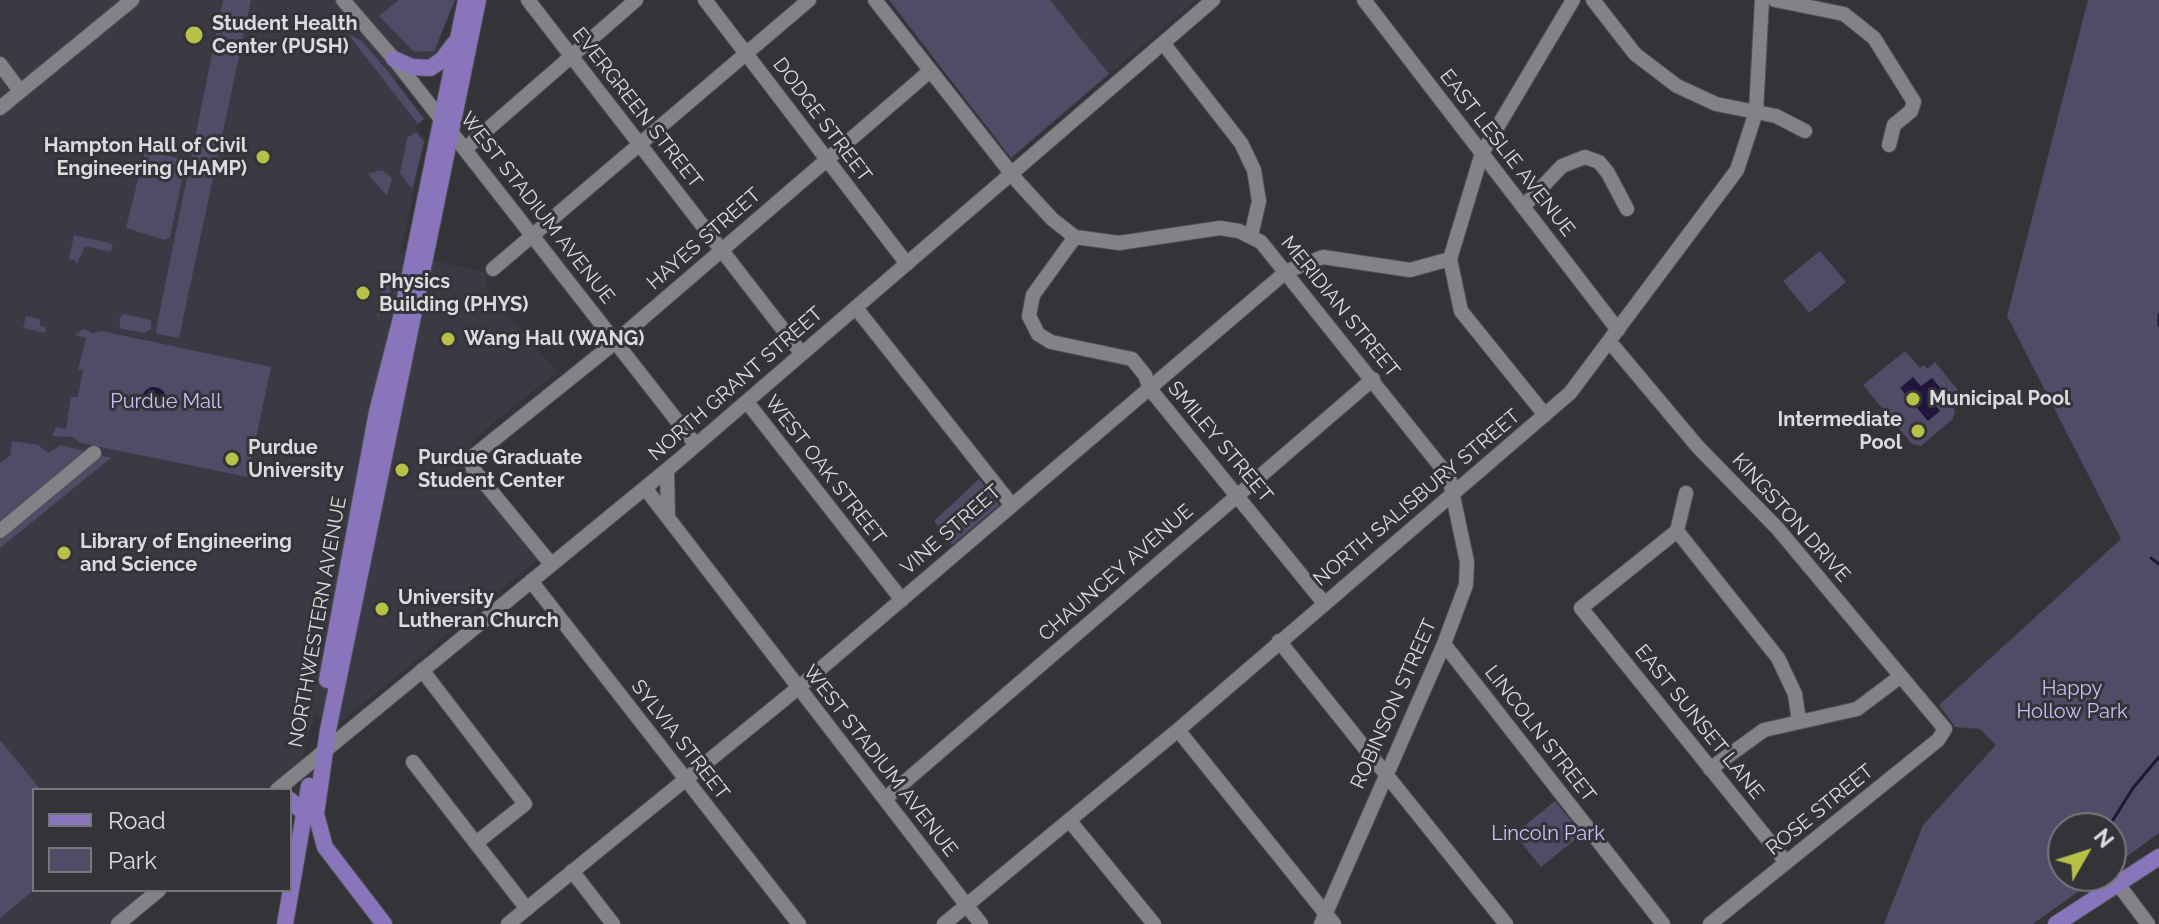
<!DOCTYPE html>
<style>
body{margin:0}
#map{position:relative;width:2159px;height:924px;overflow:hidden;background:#343438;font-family:Raleway,sans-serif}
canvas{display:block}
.legend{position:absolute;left:32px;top:788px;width:260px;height:104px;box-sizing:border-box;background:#343438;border:2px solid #77767a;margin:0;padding:10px 14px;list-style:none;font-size:24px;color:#dbdadd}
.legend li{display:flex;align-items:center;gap:16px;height:40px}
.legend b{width:40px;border:2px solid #77767a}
.north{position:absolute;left:2047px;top:812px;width:80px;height:80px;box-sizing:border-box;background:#343438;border:2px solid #77767a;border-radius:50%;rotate:51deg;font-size:22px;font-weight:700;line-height:32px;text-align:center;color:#dbdadd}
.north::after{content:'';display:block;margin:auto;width:28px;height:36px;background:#b7c148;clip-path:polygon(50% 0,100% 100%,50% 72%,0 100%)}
</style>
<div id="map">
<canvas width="2159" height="924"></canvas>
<ul class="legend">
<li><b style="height:10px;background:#8875bc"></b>Road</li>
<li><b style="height:22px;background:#504b66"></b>Park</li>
</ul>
<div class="north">N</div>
</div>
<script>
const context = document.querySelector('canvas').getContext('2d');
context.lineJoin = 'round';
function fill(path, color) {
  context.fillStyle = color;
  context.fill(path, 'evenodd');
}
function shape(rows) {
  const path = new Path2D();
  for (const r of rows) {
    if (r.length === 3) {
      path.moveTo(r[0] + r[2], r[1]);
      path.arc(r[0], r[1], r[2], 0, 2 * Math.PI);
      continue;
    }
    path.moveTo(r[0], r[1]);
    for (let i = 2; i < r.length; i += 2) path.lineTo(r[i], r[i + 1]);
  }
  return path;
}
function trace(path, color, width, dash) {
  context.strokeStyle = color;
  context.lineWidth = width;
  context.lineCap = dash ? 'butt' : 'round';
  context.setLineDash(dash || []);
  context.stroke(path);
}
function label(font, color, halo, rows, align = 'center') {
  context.font = font + ' Raleway,sans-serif';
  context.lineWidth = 6;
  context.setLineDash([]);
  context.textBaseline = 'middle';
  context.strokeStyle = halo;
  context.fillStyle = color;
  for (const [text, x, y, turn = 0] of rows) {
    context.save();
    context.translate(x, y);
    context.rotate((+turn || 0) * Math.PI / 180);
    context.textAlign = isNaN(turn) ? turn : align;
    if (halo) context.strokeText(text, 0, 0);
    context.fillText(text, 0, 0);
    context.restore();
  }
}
const built = shape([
 [0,0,456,0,445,21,437,52,396,82,425,119,415,127,425,141,400,253,488,273,486,287,557,372,476,437,463,456,465,470,537,560,342,721,314,715,303,758,266,790,34,790,34,890,150,890,108,924,0,924],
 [1050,0,1195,0,1109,74]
]);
const green = shape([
 [223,0,251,0,179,338,157,334,156,330],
 [399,0,455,0,434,51,414,52,379,16],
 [889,0,1050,0,1109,74,1011,158],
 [2088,0,2159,0,2159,833,2111,868,2111,828,2063,828,2063,876,2100,876,2033,924,1884,924,1923,825,1996,745,1980,729,1955,727,1939,705,2121,539,2007,316],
 [348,34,362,41,390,74,424,119,418,124],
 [416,132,424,142,412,189,400,173,407,138],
 [145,151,186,160,170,237,165,240,126,228],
 [382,170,392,178,387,196,368,174],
 [74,235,113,244,111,252,85,246,76,266,76,261,69,259],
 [1820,251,1846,282,1809,313,1783,281],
 [385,277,393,280,389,300,377,319],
 [123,314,151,320,151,329,144,333,121,329,119,319],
 [26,316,41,319,39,325,46,327,45,333,23,328],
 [84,329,92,333,102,331,271,367,248,477,81,443,72,437,52,436,56,427,66,429,71,397,78,397,83,369,78,370,86,338,74,335],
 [1905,351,1920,368,1924,365,1927,369,1935,362,1958,390,1949,397,1955,411,1953,419,1921,446,1912,444,1863,385],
 [12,441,38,445,48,453,61,445,111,458,0,548,0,463,10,456],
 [979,479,999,505,952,545,934,521],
 [0,740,41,790,34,790,34,890,0,918],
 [1555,801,1582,834,1541,867,1514,834]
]);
const water = shape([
 [1913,377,1921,386,1932,378,1943,391,1932,401,1940,411,1928,421,1900,388],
 [154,399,12]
]);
const stream = shape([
 [2159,315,2159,325],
 [2151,558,2159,564],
 [2108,828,2133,788,2159,757],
 [2099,876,2101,879]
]);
const minor = shape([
 [343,0,394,59,696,445],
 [528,0,802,354],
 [705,0,907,264],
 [875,0,1018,182,1052,219,1075,237,1119,243,1220,228,1239,231,1261,242,1449,477,1467,562,1466,585,1444,644,1321,924],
 [1364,0,1618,330],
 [1593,0,1635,54,1677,86,1716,104,1776,116,1805,131],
 [1775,0,1844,14,1874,38,1914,102,1911,111,1894,125,1889,145],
 [1163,43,1241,143,1254,170,1259,201,1251,236],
 [0,64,20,91],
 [0,108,132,0],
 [465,149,636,0],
 [1523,207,1562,166,1585,157,1599,162,1608,173,1627,209],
 [1075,237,1033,295,1029,316,1038,334,1051,342,1132,359,1145,375,1150,389,1324,603],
 [493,269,809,0],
 [856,308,1011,504],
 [1609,341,1698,447,1778,529,1945,729,1938,740,1710,924],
 [747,402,902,600],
 [1545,415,1461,311,1450,259,1482,153,1573,0],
 [667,470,668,516],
 [645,488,981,924],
 [1686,493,1677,531,1581,608,1786,862],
 [0,531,94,453],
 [1677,531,1778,658,1795,694,1799,721],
 [551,564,473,469,471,458,608,348,930,71],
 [531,581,799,924],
 [1279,641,1506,924],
 [1444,644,1663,924],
 [422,670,525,804,476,843],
 [1178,730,1334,924],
 [413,762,527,909],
 [1710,769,1764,730,1857,709,1901,676],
 [277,790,674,464,1213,0],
 [886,798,1373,379],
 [1069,820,1154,924],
 [572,871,613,924],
 [2118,884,2148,924],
 [118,924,159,890],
 [508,924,798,688,1287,271,1323,257,1410,270,1450,259],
 [944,924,1178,730,1570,393,1737,170,1756,112,1762,0]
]);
const major = shape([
 [394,59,412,67,430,68,442,60,454,44],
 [327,680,377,412,401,318,466,0],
 [290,800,305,814],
 [285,924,309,786],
 [384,924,325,847,316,814,328,730,478,0],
 [2056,924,2159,857]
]);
const markers = [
 [194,35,10,"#b7c148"],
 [263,157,8,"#b7c148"],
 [363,293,8,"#b7c148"],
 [448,339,8,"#b7c148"],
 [1913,399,8,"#b7c148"],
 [1918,431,8,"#b7c148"],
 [232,459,8,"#b7c148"],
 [402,470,8,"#b7c148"],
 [64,553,8,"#b7c148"],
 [382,609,8,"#b7c148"]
];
const poiNames = [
 ["Student Health",212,24],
 ["Center (PUSH)",212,47],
 ["Hampton Hall of Civil",247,146,"right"],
 ["Engineering (HAMP)",247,169,"right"],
 ["Physics",379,282],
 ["Building (PHYS)",379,305],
 ["Wang Hall (WANG)",464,339],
 ["Municipal Pool",1929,399],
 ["Intermediate",1902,420,"right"],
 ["Pool",1902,443,"right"],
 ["Purdue",248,448],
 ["University",248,471],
 ["Purdue Graduate",418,458],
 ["Student Center",418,481],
 ["Library of Engineering",80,542],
 ["and Science",80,565],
 ["University",398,598],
 ["Lutheran Church",398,621]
];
const streetNames = [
 ["EVERGREEN STREET",637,108,52],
 ["DODGE STREET",822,120,53],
 ["EAST LESLIE AVENUE",1507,153,52],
 ["WEST STADIUM AVENUE",537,208,52],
 ["HAYES STREET",704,239,-41],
 ["MERIDIAN STREET",1340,307,51],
 ["NORTH GRANT STREET",736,384,-41],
 ["SMILEY STREET",1220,442,50],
 ["WEST OAK STREET",825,470,52],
 ["NORTH SALISBURY STREET",1417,498,-40],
 ["KINGSTON DRIVE",1791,518,48],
 ["VINE STREET",951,530,-41],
 ["CHAUNCEY AVENUE",1116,573,-41],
 ["NORTHWESTERN AVENUE",318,622,-80],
 ["ROBINSON STREET",1394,704,-66],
 ["EAST SUNSET LANE",1699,722,51],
 ["LINCOLN STREET",1540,734,52],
 ["SYLVIA STREET",680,740,52],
 ["WEST STADIUM AVENUE",880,761,52],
 ["ROSE STREET",1820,810,-39]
];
const parkNames = [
 ["Purdue Mall",166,402],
 ["Happy",2072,689],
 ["Hollow Park",2072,712],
 ["Lincoln Park",1548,834]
];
fill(built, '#3b3944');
fill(green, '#504b66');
fill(water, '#21153e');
trace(stream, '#21153e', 3);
trace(minor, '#515054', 16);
trace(major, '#515054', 18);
trace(minor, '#838287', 14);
trace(major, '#8875bc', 16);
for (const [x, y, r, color] of markers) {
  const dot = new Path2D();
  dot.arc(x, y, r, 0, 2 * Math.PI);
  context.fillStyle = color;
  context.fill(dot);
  trace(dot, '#343438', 3);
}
label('bold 20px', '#dbdadd', '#343438', poiNames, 'left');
label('20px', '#dbdadd', '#343438', streetNames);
label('20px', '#cabefb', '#343438', parkNames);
</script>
